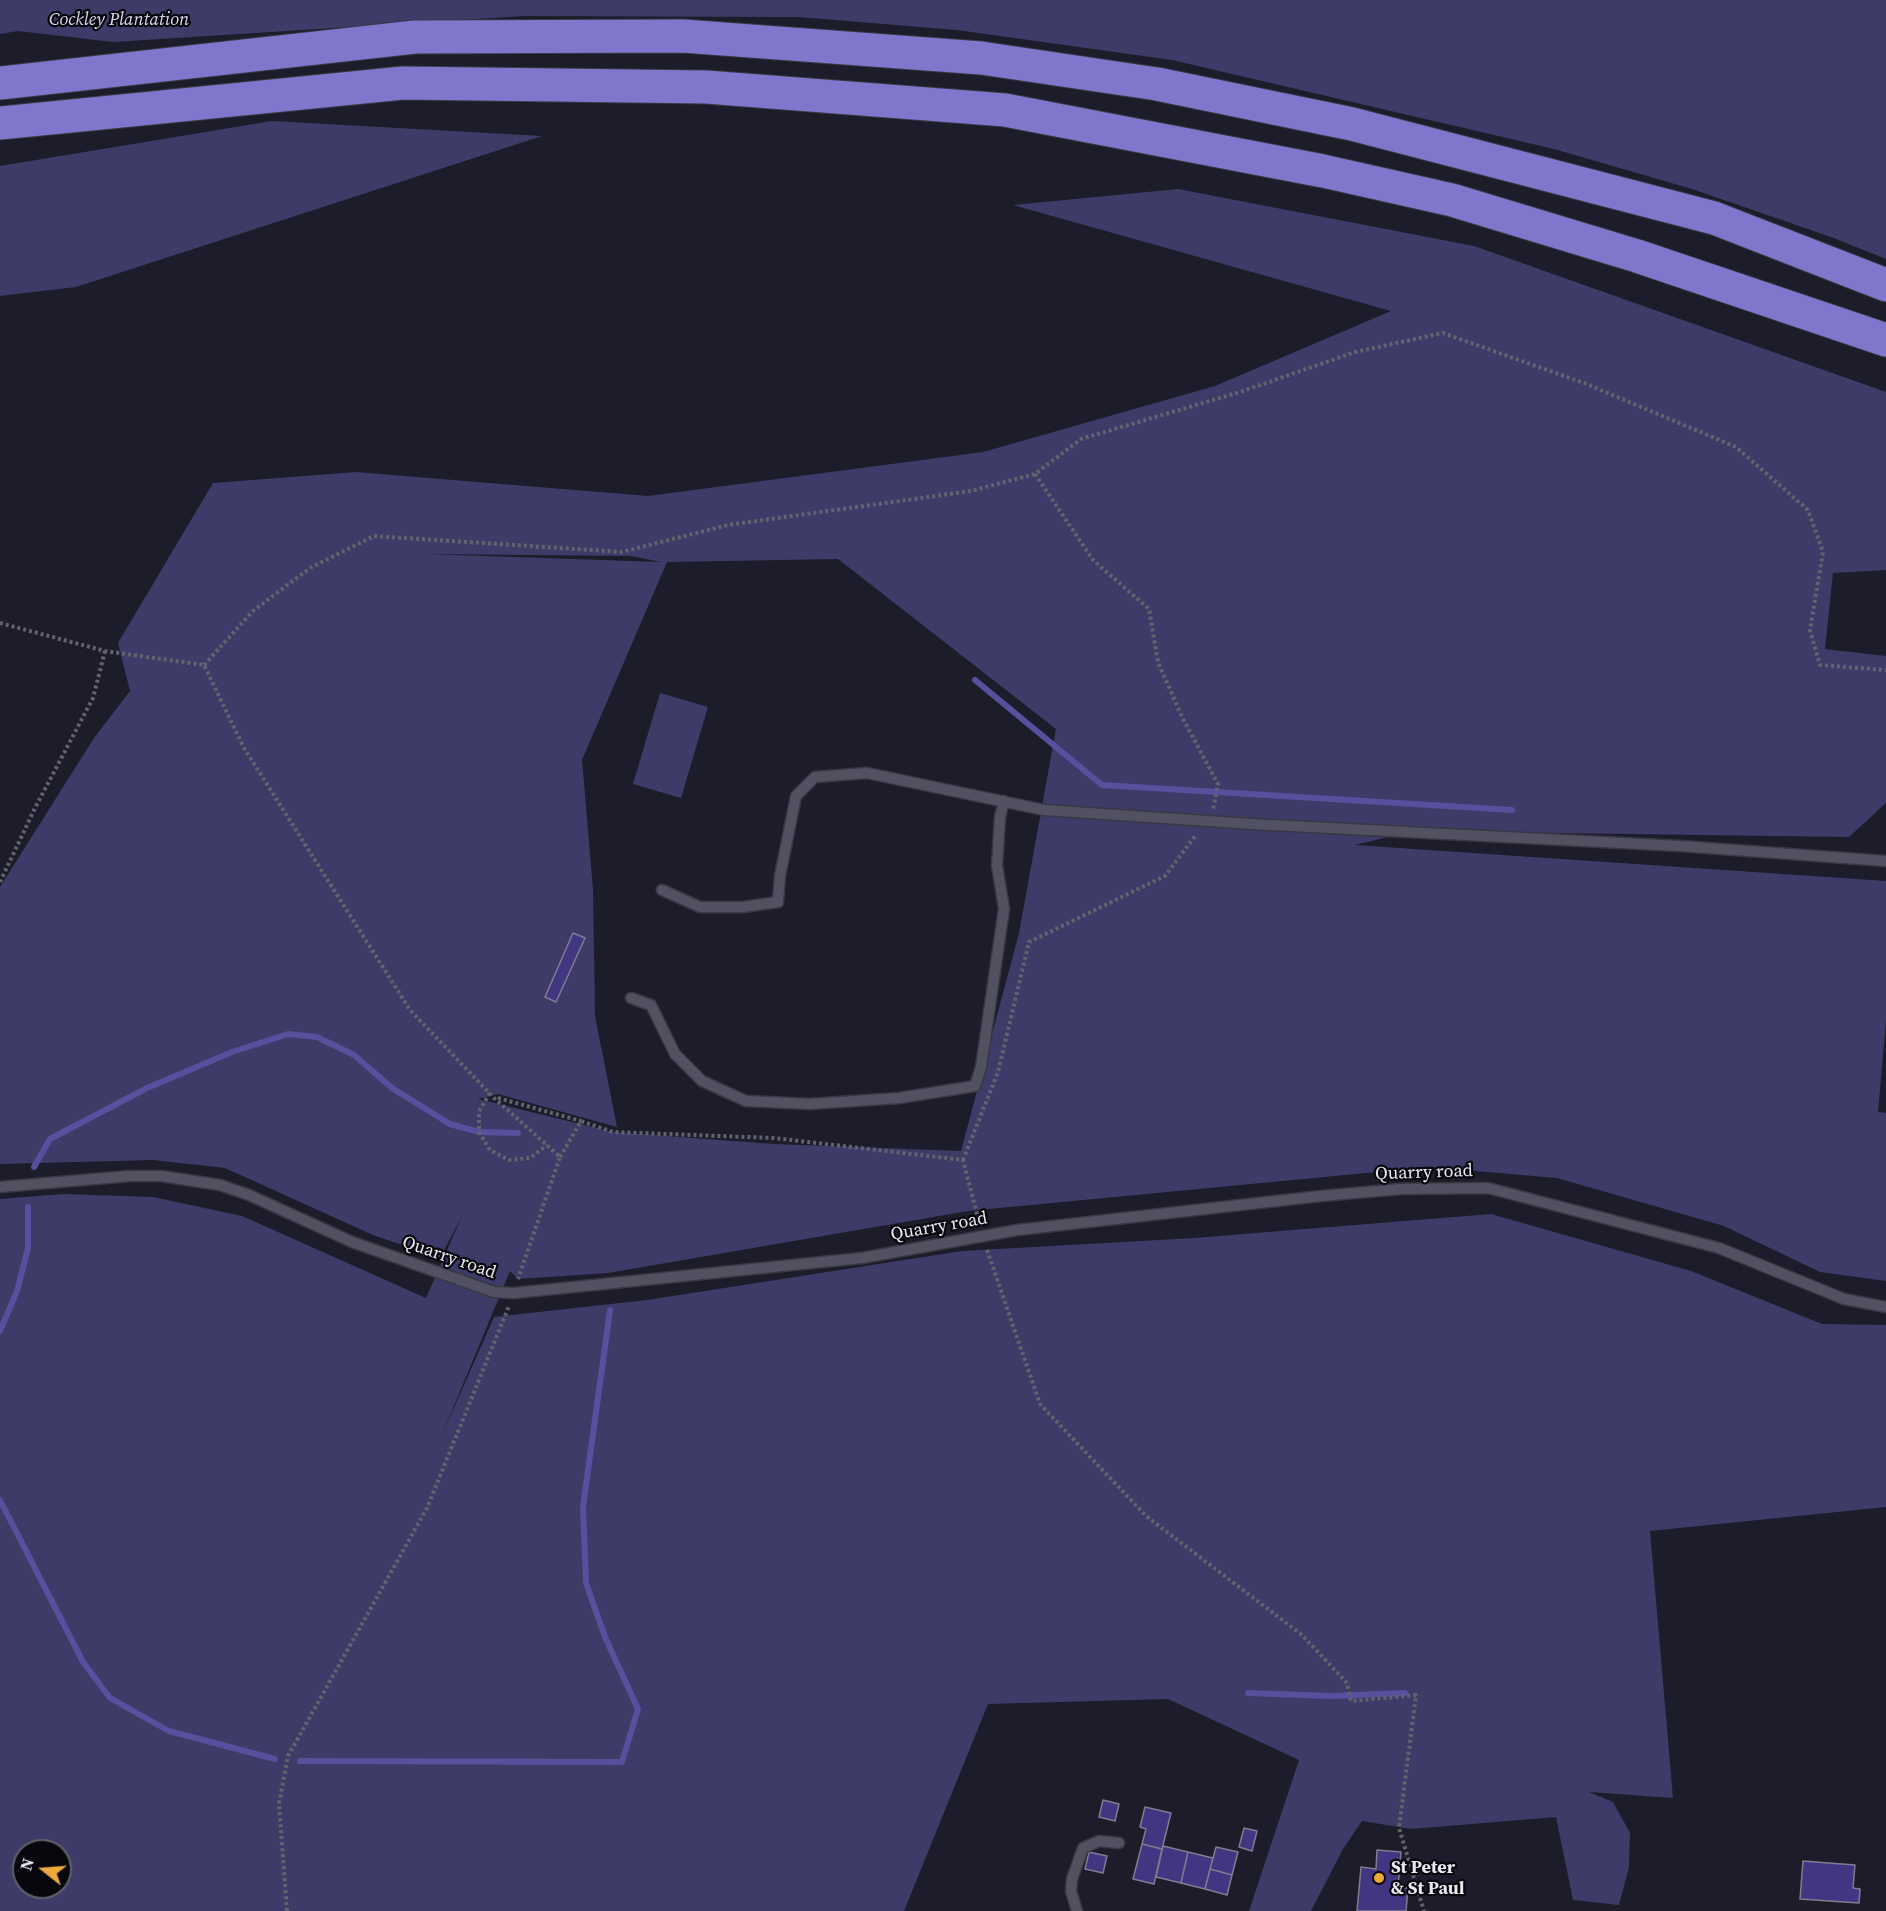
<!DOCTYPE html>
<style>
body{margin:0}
#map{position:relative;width:1886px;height:1911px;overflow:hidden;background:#1d1c2a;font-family:"Source Serif 4",serif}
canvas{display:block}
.north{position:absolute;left:12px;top:1839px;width:60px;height:60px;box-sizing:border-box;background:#07070d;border:2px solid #616169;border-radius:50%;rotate:287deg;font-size:16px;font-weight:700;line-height:24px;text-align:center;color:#e9e9f2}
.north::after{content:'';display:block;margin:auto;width:21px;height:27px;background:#eba93a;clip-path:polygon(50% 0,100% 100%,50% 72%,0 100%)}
</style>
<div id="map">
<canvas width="1886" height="1911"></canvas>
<div class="north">N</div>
</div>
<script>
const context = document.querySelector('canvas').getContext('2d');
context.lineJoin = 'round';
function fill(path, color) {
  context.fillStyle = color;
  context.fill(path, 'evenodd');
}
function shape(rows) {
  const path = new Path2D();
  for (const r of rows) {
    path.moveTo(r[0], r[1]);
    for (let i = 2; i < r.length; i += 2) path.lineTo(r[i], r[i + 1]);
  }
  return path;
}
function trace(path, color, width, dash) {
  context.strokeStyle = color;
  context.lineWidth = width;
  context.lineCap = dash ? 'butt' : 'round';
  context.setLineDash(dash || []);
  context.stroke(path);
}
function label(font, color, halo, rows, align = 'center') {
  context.font = font + ' "Source Serif 4",serif';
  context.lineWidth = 4.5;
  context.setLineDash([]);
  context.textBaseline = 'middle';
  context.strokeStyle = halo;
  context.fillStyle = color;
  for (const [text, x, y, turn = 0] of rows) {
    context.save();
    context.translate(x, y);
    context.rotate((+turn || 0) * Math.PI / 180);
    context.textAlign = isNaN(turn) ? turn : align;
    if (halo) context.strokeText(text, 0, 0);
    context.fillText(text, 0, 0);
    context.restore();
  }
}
const green = shape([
 [0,0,1886,0,1886,259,1831,237,1692,189,1554,149,1172,60,957,30,798,17,524,16,113,42,18,31,0,34],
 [272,121,542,136,76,287,0,296,0,166],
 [1178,189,1474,246,1886,392,1886,570,1833,573,1825,649,1886,656,1886,803,1849,837,1413,831,1355,845,1886,881,1886,1020,1878,1112,1886,1113,1886,1281,1820,1272,1724,1226,1557,1178,1429,1167,968,1211,608,1273,518,1279,510,1271,441,1437,494,1317,647,1300,962,1251,1194,1238,1491,1214,1691,1271,1822,1324,1886,1325,1886,1507,1650,1531,1673,1798,1589,1792,1613,1802,1630,1833,1629,1867,1619,1905,1573,1900,1556,1817,1411,1829,1362,1821,1343,1849,1311,1911,1249,1911,1299,1760,1168,1699,988,1704,904,1911,0,1911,0,1199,63,1194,153,1197,242,1216,426,1298,462,1216,440,1258,373,1235,225,1168,153,1160,0,1164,0,887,94,738,130,691,118,643,213,483,356,472,648,496,983,452,1215,386,1391,311,1013,205],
 [426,554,631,556,661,562],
 [838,559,1056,729,1019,933,961,1151,774,1144,613,1132,478,1099,498,1094,617,1127,595,1016,593,889,582,760,667,562],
 [24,1851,60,1851,60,1887,24,1887],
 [660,693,708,707,681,798,633,784]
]);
const stream = shape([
 [975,680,1102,785,1512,810],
 [34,1167,50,1139,147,1088,232,1052,288,1034,317,1037,354,1055,392,1088,450,1124,479,1132,518,1133],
 [0,1331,17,1291,28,1248,28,1207],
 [0,1500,83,1662,110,1698,169,1731,275,1759],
 [1248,1693,1330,1696,1405,1693],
 [300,1761,622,1762,638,1709,605,1637,586,1583,583,1507,610,1310]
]);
const building = shape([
 [573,933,585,938,556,1002,545,997,573,933],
 [1103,1800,1119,1804,1115,1821,1099,1817,1103,1800],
 [1145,1807,1171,1813,1162,1849,1142,1844,1146,1829,1140,1827,1145,1807],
 [1244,1828,1257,1831,1252,1851,1239,1847,1244,1828],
 [1142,1844,1162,1849,1154,1884,1133,1879,1142,1844],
 [1163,1846,1188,1852,1181,1883,1156,1877,1163,1846],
 [1216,1847,1238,1852,1232,1875,1210,1869,1216,1847],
 [1377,1850,1401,1852,1398,1887,1408,1888,1406,1911,1357,1911,1361,1867,1376,1869,1377,1850],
 [1089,1852,1107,1856,1103,1873,1085,1869,1089,1852],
 [1188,1852,1213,1858,1205,1889,1181,1883,1188,1852],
 [1803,1861,1855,1865,1853,1888,1860,1889,1859,1903,1800,1899,1803,1861],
 [1210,1869,1232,1875,1227,1895,1205,1889,1210,1869]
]);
const path = shape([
 [1035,474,1093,560,1149,609,1158,662,1182,717,1218,784,1213,810],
 [0,623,105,651,204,665,244,748,410,1010,494,1098,560,1157,518,1279],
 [204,665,253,611,310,568,374,536,622,552,728,525,971,491,1035,474,1081,439,1240,392,1355,352,1443,333,1584,383,1736,447,1808,510,1823,552,1810,630,1820,665,1886,670],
 [0,882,35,808,93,698,105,651],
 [490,1093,479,1111,479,1132,490,1150,509,1160,530,1158,547,1145],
 [498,1098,581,1121],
 [560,1157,581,1121,613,1132,774,1138,963,1160,979,1222],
 [963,1160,998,1072,1029,942,1165,876,1196,835],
 [987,1250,1040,1404,1146,1516,1302,1635,1347,1683,1351,1701,1416,1695,1399,1828,1424,1911],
 [287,1911,279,1804,288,1756,427,1508,509,1306]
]);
const service = shape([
 [662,890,700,907,743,907,778,902,780,876,796,796,815,777,867,773,1044,810,1252,824,1680,846,1886,861],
 [631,998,651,1005,675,1054,702,1081,746,1101,810,1104,899,1098,975,1086,981,1067,1004,909,997,865,1000,817,1004,801],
 [0,1187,130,1176,161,1176,220,1185,249,1195,352,1242,494,1292,514,1293,862,1258,1017,1230,1321,1196,1401,1189,1488,1188,1719,1248,1844,1299,1886,1307],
 [1077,1911,1071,1891,1072,1879,1083,1848,1099,1841,1119,1843]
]);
const motorway = shape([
 [0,83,415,37,683,36,981,58,1157,84,1352,124,1714,218,1886,285],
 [0,123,403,83,706,87,1005,110,1323,171,1452,200,1637,256,1886,340]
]);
const markers = [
 [1379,1878,6,"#eba93a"]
];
const parkNames = [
 ["Cockley Plantation",119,20]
];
const streetNames = [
 ["Quarry road",1424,1173,-2],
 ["Quarry road",939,1227,-10],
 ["Quarry road",449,1258,19]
];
const poiNames = [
 ["St Peter",1391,1868],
 ["& St Paul",1391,1889]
];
fill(green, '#3e3b68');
trace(stream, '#584f9d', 6);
fill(building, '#423682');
trace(building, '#7e7e8f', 1.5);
trace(service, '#393843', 13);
trace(motorway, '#393843', 35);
trace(path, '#63636f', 4, [3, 3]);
trace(service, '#515161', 10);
trace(motorway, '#7e77cc', 33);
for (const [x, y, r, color] of markers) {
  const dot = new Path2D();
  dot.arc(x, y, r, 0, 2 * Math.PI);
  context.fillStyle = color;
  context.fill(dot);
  trace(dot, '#07070d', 2);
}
label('italic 18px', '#dad9f0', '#07070d', parkNames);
label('18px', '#e9e9f2', '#07070d', streetNames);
label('bold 18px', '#e9e9f2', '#07070d', poiNames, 'left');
</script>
